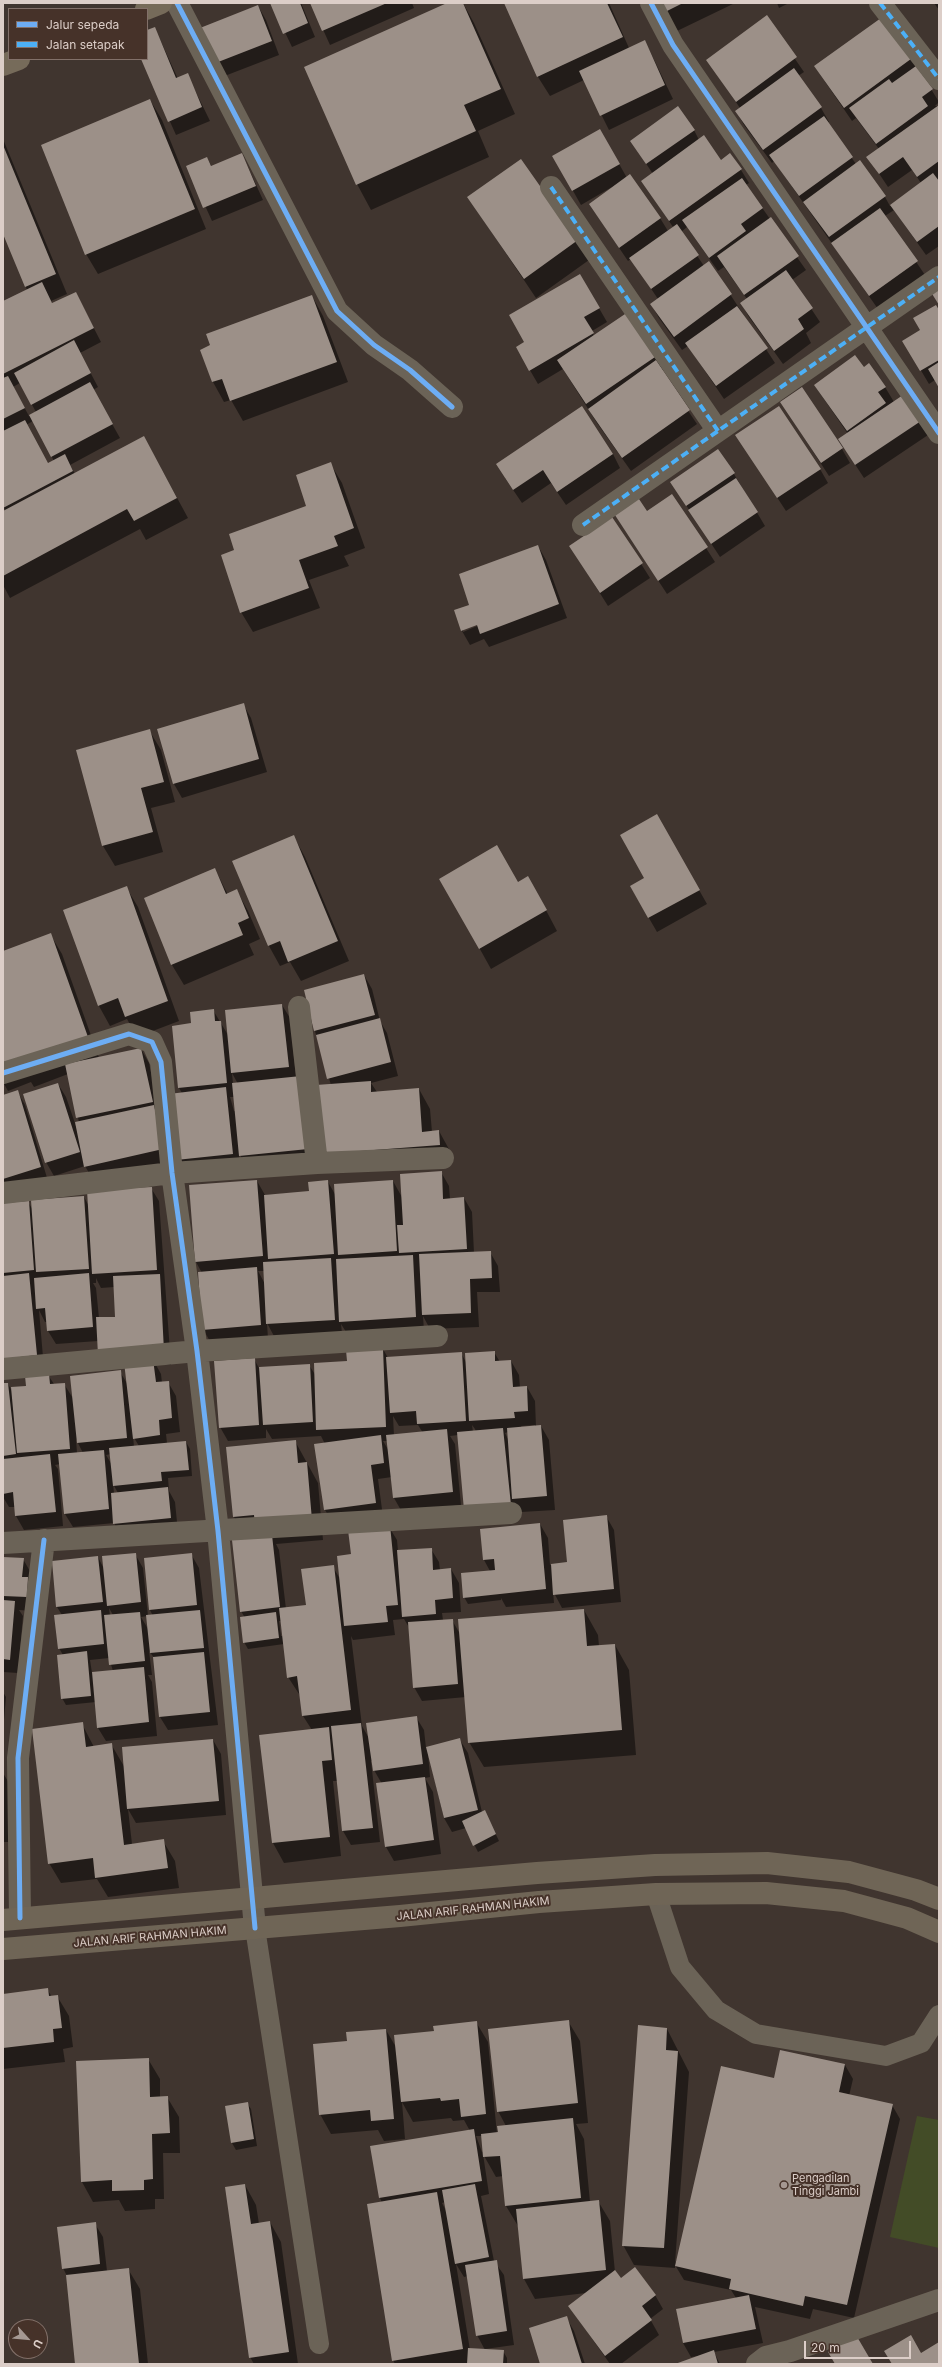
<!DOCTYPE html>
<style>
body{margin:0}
#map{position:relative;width:942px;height:2367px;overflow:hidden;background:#40352f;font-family:Inter,sans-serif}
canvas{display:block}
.frame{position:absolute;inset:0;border:4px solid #dccec8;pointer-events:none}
.legend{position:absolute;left:8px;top:8px;width:140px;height:52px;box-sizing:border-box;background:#463229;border:1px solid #827069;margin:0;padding:5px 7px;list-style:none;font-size:12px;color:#dccec8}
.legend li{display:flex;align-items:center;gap:8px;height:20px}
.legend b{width:20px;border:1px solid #827069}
.north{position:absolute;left:8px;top:2319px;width:40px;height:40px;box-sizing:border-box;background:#463229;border:1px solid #827069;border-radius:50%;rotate:117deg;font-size:11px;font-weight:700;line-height:16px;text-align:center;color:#dccec8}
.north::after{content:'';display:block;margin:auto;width:14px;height:18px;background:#a59892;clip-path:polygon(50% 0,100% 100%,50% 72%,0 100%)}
.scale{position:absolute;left:804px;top:2341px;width:107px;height:18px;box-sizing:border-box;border:2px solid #dccec8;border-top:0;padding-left:5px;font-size:12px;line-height:14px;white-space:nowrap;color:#dccec8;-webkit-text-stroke:3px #463229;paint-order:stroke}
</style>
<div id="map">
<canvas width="942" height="2367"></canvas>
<div class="frame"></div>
<ul class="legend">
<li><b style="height:5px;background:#6dadf4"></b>Jalur sepeda</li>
<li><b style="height:5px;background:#4cb0f7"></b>Jalan setapak</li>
</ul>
<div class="north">U</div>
<div class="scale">20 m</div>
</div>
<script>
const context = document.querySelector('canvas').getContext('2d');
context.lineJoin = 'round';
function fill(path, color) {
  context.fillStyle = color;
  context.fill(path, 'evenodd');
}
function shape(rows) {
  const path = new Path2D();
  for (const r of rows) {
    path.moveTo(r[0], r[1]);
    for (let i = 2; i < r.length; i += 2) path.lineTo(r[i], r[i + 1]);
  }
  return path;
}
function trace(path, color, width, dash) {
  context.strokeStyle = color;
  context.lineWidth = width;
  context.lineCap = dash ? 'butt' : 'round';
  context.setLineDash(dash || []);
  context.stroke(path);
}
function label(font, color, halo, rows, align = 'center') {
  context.font = font + ' Inter,sans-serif';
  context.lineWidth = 4;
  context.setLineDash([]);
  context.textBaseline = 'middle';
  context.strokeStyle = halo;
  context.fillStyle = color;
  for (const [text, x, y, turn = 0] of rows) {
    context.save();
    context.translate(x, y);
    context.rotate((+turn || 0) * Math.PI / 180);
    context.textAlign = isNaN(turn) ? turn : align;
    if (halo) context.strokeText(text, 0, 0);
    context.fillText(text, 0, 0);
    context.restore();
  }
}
const green = shape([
 [917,2116,939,2120,939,2248,890,2237]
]);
const shadow = shape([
 [271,3,301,3,315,37,292,47],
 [311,3,412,3,414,8,330,45],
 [449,3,463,3,474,23,515,114,478,131,489,157,371,210,357,184],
 [505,3,609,3,629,48,645,41,673,99,609,130,584,80,550,96,538,77],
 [662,3,735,3,677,31],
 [777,3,789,3,779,8],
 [934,3,939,3,939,10],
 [258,6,266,20,279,55,222,77,214,63],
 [766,17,804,72,798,76,821,108,829,122,827,123,856,164,885,197,890,206,921,183,912,170,888,187,868,157,879,149,856,118,852,121,815,67,894,29,939,102,935,106,939,106,939,246,926,255,894,210,885,216,925,275,878,309,774,161,772,163,744,125,736,111,740,108,707,60],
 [147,31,158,35,178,79,187,74,210,121,176,135,142,59,147,59],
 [150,100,162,120,206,229,98,274,86,254],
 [600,130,627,178,660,218,668,231,673,227,642,181,653,174,631,141,694,130,699,140,721,161,741,170,749,183,746,185,806,270,792,280,820,322,806,333,811,343,783,364,749,317,741,303,747,299,724,267,718,271,687,227,681,232,704,266,709,262,775,363,724,399,688,346,682,350,659,318,651,304,658,299,631,259,628,261,590,205,612,187,581,205,554,157],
 [3,139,67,294,51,301,53,304,83,307,101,342,80,353,98,387,93,390,120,438,70,465,75,474,144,437,188,518,146,540,140,529,10,598,3,585,3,512,6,511,3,506,3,302,27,290,3,231],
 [20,383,36,412,29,416,13,387],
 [33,421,54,461,48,464,26,425],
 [242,154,263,200,212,221,187,166,207,158,212,167],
 [468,197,577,240,589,260,536,298],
 [580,275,607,322,592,331,594,336,628,313,665,369,662,372,697,424,631,471,597,423,563,369,538,384,517,348,526,342],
 [312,296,323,316,348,382,243,421,231,400,224,402,213,382,201,350],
 [939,312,939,387,935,380,929,384,904,342,921,331],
 [864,369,885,387,894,402,906,394,931,433,864,478,839,440,848,434,815,386],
 [781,402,842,449,850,463,829,476],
 [736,435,820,469,828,483,786,511],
 [613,454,620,468,566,505,551,483,522,503,505,478],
 [330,463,342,483,365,548,344,556,349,566,309,580,320,608,253,632,241,612,236,551,308,506],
 [734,474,765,526,720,557,671,482],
 [672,495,715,562,667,594,612,510,646,513],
 [612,518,650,578,608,606,570,546],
 [538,546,546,560,567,618,489,647,484,639,470,645,462,631,455,611,470,605],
 [481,622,482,624,463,632,463,629],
 [243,704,251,718,267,772,182,798,174,784,158,730],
 [149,730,161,750,175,802,151,808,163,852,115,866,103,846,77,750],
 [657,816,707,904,657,932,631,887,646,878],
 [294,837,305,857,349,961,301,981,290,962,280,966,269,946,234,862],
 [215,869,228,895,237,891,248,911,260,939,249,944,254,955,184,985,172,965,145,899],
 [441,879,539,897,557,931,491,969],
 [126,887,138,907,179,1021,137,1037,127,1019,110,1026,99,1006,64,911],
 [50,934,62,954,99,1058,141,1049,149,1063,170,1163,93,1180,85,1166,54,1176,46,1162,58,1084,66,1097,78,1132,79,1122,68,1074,34,1087,31,1082,8,1091,3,1082,3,952],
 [364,975,372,989,380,1021,387,1033,398,1076,371,1083,377,1092,419,1089,430,1109,432,1132,439,1131,450,1151,451,1165,333,1173,322,1153,331,1085,315,1031],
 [282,1005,290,1018,296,1078,316,1163,248,1170,239,1153,240,1168,185,1174,177,1160,182,1093,179,1088,173,1027,192,1024,213,1010,228,1035],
 [232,1073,238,1084,233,1084],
 [230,1097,235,1097,236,1111,234,1111],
 [17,1091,25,1105,48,1181,3,1195,3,1096],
 [441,1172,449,1186,450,1199,464,1198,472,1212,474,1253,490,1252,498,1266,500,1292,477,1292,479,1327,430,1329,423,1316,424,1331,348,1335,341,1324,342,1333,275,1338,267,1323,268,1339,211,1343,203,1329,202,1273,196,1262,257,1181,265,1195,310,1192,328,1182,336,1196,393,1181,403,1199],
 [258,1271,264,1271,265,1284],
 [151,1188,159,1201,171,1365,156,1365,161,1374,162,1383,168,1382,176,1396,180,1432,166,1434,167,1443,186,1442,190,1449,192,1476,168,1478,169,1491,175,1502,178,1532,122,1538,114,1523,73,1527,65,1514,60,1464,55,1465,58,1469,63,1526,24,1530,16,1516,15,1507,9,1507,3,1497,3,1384,8,1384,13,1393,48,1375,54,1384,64,1384,74,1400,120,1372,128,1385,126,1367,98,1341,56,1344,48,1331,48,1322,45,1322,39,1310,44,1369,3,1373,3,1204,28,1202,33,1210,84,1197,89,1206],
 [96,1278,101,1288,114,1287,116,1317,99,1318,96,1288,93,1283,96,1283],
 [133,1436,139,1446,134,1447],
 [76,1439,83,1453,77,1453],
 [111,1454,112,1465,106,1455],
 [113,1484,118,1493,114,1493],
 [383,1349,388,1358,461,1353,466,1362,494,1352,500,1362,511,1361,519,1375,520,1388,527,1387,535,1401,536,1427,541,1426,549,1440,555,1510,521,1512,518,1519,458,1435,450,1436,455,1444,461,1505,402,1512,394,1498,392,1477,378,1479,383,1517,333,1523,325,1510,325,1444,321,1436,272,1439,266,1429,266,1438,228,1441,220,1427,254,1359,259,1368,309,1365,316,1376],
 [393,1416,399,1426,418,1425,423,1433,394,1436],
 [472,1425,475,1429,476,1432,473,1432],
 [535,1425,535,1427,522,1428,521,1426],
 [508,1432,508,1439,505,1433],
 [383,1441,388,1441,389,1451],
 [295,1441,318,1483,323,1540,276,1544,279,1550,286,1609,307,1606,333,1567,340,1579,352,1555,389,1527,397,1540,398,1551,431,1549,439,1562,440,1570,451,1569,459,1583,461,1612,442,1613,443,1620,452,1620,460,1634,584,1610,598,1635,599,1646,615,1645,629,1670,636,1755,484,1767,469,1742,466,1697,422,1701,414,1687,410,1629,404,1619,393,1620,395,1635,353,1640,351,1636,362,1726,370,1740,416,1717,424,1730,426,1748,460,1740,468,1753,482,1812,488,1818,499,1841,478,1852,466,1828,452,1832,444,1818,428,1753,430,1777,425,1778,433,1792,441,1854,394,1861,386,1847,377,1784,382,1784,374,1770,373,1761,371,1761,380,1842,351,1845,343,1831,338,1781,333,1781,341,1856,284,1863,273,1843,260,1736,312,1730,303,1716,301,1697,288,1677,284,1644,248,1649,244,1642,245,1618,241,1611,245,1537,234,1517],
 [279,1621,281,1621,283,1636,281,1636],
 [606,1516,614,1530,621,1602,562,1608,553,1591,554,1603,506,1607,501,1598,501,1600,468,1604,464,1597,490,1571,484,1560,540,1524,548,1538,550,1565,568,1563],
 [135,1554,143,1568,148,1616,153,1616,150,1610,191,1554,199,1568,218,1725,168,1730,160,1717,155,1659,149,1651,152,1675,148,1675,152,1682,157,1736,106,1741,98,1728,96,1702,66,1705,62,1698,63,1655,59,1648,62,1615,57,1607,98,1557,104,1569],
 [109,1608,113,1615,110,1616],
 [147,1616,148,1629,141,1617],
 [109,1658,113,1671,92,1673,90,1660],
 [3,1558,23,1559,31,1573,34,1611,19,1610,23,1616,18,1673,3,1672],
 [3,1692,6,1697,3,1731],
 [82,1724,94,1747,111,1744,125,1768,213,1740,221,1754,226,1815,136,1823,128,1809,132,1844,163,1841,175,1861,179,1888,108,1897,97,1879,61,1883,49,1863],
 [3,1773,9,1783,8,1842,3,1842],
 [47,1989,52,1997,57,1996,69,2016,73,2047,63,2049,65,2062,3,2069,3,1995],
 [568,2021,580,2041,588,2123,576,2124,584,2139,590,2202,598,2201,610,2221,615,2272,621,2280,655,2295,663,2309,650,2319,659,2335,621,2364,610,2364,569,2306,586,2293,535,2299,524,2279,518,2226,506,2206,503,2176,496,2177,483,2154,489,2194,481,2196,494,2261,504,2275,514,2345,485,2349,503,2351,507,2358,507,2364,395,2364,393,2360,382,2203,380,2198,371,2147,470,2131,464,2120,453,2121,451,2118,413,2122,402,2102,405,2139,384,2141,378,2130,331,2134,320,2114,348,2042,386,2030,397,2049,435,2032,476,2022,488,2042,497,2134,506,2126,498,2111],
 [476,2136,482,2136,484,2151,482,2152],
 [445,2202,446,2211,442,2203],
 [456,2264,464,2277,468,2276,477,2335,485,2350,470,2350],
 [667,2029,689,2072,675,2263,774,2079,845,2065,853,2079,849,2096,892,2105,900,2119,854,2318,813,2309,810,2319,755,2307,763,2343,714,2352,720,2364,677,2364,699,2356,691,2357,683,2343,736,2298,731,2290,684,2280,675,2265,675,2268,634,2265,623,2245],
 [148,2059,160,2079,160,2098,167,2097,179,2117,180,2153,163,2153,164,2199,155,2199,155,2209,125,2211,119,2200,93,2202,82,2182],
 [247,2103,251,2109,257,2146,236,2150,232,2143],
 [245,2185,256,2205,259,2224,270,2222,281,2242,298,2364,254,2364,250,2357],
 [95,2224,103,2237,107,2271,128,2269,140,2289,148,2364,76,2364,67,2276,63,2268],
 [566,2317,574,2331,585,2364,541,2364]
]);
const building = shape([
 [270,3,300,3,308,23,283,34],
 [310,3,387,3,322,31],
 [447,3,463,3,501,89,464,105,476,131,356,185,304,67],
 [504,3,607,3,623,37,537,77],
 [660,3,683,3,665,12],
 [258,5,272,41,213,64,200,28],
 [767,15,797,57,736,102,706,60],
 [881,18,915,56,844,108,814,66],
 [155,27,176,78,188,73,202,107,168,122,141,59,147,59,147,30],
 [645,40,665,85,600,116,579,71],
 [916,66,933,89,922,97,928,106,876,144,849,108,889,79,892,83],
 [794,68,822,107,763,150,735,111],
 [150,99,195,209,85,255,41,145],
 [939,105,939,161,917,177,903,157,879,174,866,157],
 [678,106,695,130,646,164,630,141],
 [824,116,853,157,799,196,769,155],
 [600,129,620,164,572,191,552,156],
 [704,135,721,160,730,153,742,169,669,221,641,181],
 [3,145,56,274,25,287,3,234],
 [242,153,256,186,203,208,186,166,207,157,211,166],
 [521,159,578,240,524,279,467,197],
 [860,160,886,196,829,237,803,202],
 [933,173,939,181,939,226,917,242,890,205],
 [630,174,661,218,619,248,589,204],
 [742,178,763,208,741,224,746,231,709,258,682,220],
 [880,208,918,261,869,296,831,243],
 [771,217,799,256,744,295,717,256],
 [677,224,699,255,651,289,629,258],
 [709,261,732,294,674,337,650,304],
 [786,270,813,308,798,319,804,329,774,351,740,303],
 [580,274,600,308,584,317,594,333,529,371,516,347,524,342,509,315],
 [42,282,52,303,76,292,94,328,3,374,3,301],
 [939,283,939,305,929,289],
 [312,295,337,362,230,401,222,379,212,382,200,350,210,345,206,334],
 [936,305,939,310,939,360,920,371,902,341,920,330,913,318],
 [737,306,768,348,716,386,685,343],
 [628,312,658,355,586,404,557,360],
 [74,340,91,373,31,405,14,373],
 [855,355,864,367,869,363,886,387,878,392,886,403,847,431,814,385],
 [656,360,690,410,622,458,588,409],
 [939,362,939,388,928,369],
 [8,376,25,408,3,419,3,378],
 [90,382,113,424,51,457,29,415],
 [802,387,843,448,821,463,780,402],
 [906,393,924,419,855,465,838,439],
 [582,406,613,454,557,492,543,470,513,490,496,464],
 [779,406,821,469,777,498,735,435],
 [25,420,48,463,65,454,73,471,3,508,3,431],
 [144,436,177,498,134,521,127,509,3,576,3,511],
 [718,449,735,473,686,506,670,482],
 [331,462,354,528,334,536,338,546,299,560,309,588,240,613,221,555,234,550,229,534,306,506,296,475],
 [736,478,758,512,711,544,688,510],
 [635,493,647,511,672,494,708,547,658,581,611,509],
 [612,517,643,563,600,593,569,546],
 [538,545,559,604,480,634,477,625,461,631,454,610,469,605,459,574],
 [244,703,259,759,173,784,157,729],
 [150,729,164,782,141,788,153,832,102,846,76,750],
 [657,814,700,890,648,918,630,886,644,878,620,835],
 [294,835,338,941,288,962,280,941,268,946,232,861],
 [497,845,518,882,528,876,547,910,479,949,439,879],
 [215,868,226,894,237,889,249,918,238,923,243,935,171,965,144,898],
 [127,886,168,1001,125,1017,118,998,98,1006,63,910],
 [51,933,88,1037,3,1069,3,951],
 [364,974,375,1015,314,1031,304,990],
 [282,1004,289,1067,231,1073,225,1010],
 [214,1009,215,1021,221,1021,227,1083,178,1088,172,1026,191,1023,190,1012],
 [380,1018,391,1062,327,1079,316,1035],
 [141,1048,153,1102,76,1118,65,1064],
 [301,1076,308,1149,239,1156,232,1083],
 [371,1081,371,1092,419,1088,422,1132,439,1130,440,1145,321,1154,316,1085],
 [58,1083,80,1152,45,1163,23,1094],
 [226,1087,233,1154,176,1160,169,1094],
 [18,1090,41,1167,3,1179,3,1095],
 [154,1105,163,1149,84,1167,75,1122],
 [442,1171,443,1199,464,1197,467,1249,399,1253,397,1225,403,1225,400,1174],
 [257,1180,263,1256,195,1262,189,1185],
 [328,1180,334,1254,268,1259,264,1195,309,1191,308,1182],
 [393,1180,397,1251,338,1255,334,1184],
 [152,1187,157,1270,92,1274,87,1190],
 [84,1196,89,1269,36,1272,31,1200],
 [29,1201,34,1270,3,1273,3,1203],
 [491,1251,492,1278,470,1279,471,1313,422,1315,419,1254],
 [413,1255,416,1317,339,1322,336,1259],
 [331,1258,335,1320,266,1324,263,1262],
 [257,1267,261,1325,202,1330,198,1272],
 [29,1273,37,1355,3,1359,3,1276],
 [89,1273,93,1327,47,1331,45,1308,36,1309,34,1278],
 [160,1274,164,1351,98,1355,96,1317,115,1317,113,1276],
 [383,1348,386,1427,316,1430,314,1363,347,1361,346,1350],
 [495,1351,495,1361,511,1360,513,1387,527,1386,528,1411,514,1412,515,1418,469,1421,465,1353],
 [462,1352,466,1421,417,1424,416,1411,390,1413,386,1357],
 [255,1358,259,1425,219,1428,214,1361],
 [153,1359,156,1382,169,1381,172,1418,159,1420,160,1435,133,1439,124,1362],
 [310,1364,313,1422,263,1425,259,1367],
 [121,1370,127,1438,77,1443,70,1376],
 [49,1374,50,1384,65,1383,70,1449,17,1453,11,1387,26,1386,25,1376],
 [3,1383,8,1383,16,1454,3,1456],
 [541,1425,547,1496,512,1499,507,1428],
 [503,1428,511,1505,464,1510,457,1432],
 [447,1429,453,1492,393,1498,386,1435],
 [381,1435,384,1463,371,1465,376,1503,324,1510,314,1444],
 [296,1440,298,1463,307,1462,312,1520,255,1525,254,1515,233,1517,226,1447],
 [186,1441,189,1470,161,1472,162,1481,113,1486,109,1448],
 [104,1450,109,1509,64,1514,58,1454],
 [50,1454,56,1512,15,1516,13,1492,3,1494,3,1459],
 [168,1487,171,1518,113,1524,111,1493],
 [607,1515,614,1589,553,1595,551,1564,567,1562,563,1520],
 [540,1523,546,1589,463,1598,461,1573,495,1570,494,1559,483,1560,480,1529],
 [390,1525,398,1605,386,1606,388,1622,344,1626,337,1556,351,1554,348,1530],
 [272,1535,280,1607,240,1612,232,1540],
 [432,1548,433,1570,451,1568,453,1598,435,1600,436,1614,402,1617,397,1550],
 [136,1553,141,1602,107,1606,102,1556],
 [192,1553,197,1605,149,1610,144,1558],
 [98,1556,103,1602,56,1607,52,1561],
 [3,1557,24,1558,22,1577,28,1577,27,1597,3,1596],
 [334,1565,351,1710,302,1716,297,1676,287,1678,279,1608,306,1605,301,1569],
 [3,1600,15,1601,10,1660,3,1659],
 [584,1609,587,1646,615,1644,622,1730,468,1743,458,1619],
 [101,1610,104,1644,58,1649,54,1615],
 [200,1610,204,1648,150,1653,146,1615],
 [140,1612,145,1661,109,1665,104,1615],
 [276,1612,279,1638,243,1643,240,1617],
 [453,1619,458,1684,413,1688,408,1622],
 [87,1651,91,1696,61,1699,57,1655],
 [204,1652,210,1712,159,1717,153,1657],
 [144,1667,149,1722,97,1728,92,1672],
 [417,1716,423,1764,373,1771,366,1723],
 [83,1722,86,1747,112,1743,124,1845,164,1839,168,1868,95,1878,93,1858,48,1864,32,1729],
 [361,1723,373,1828,342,1831,331,1726],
 [329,1727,332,1760,322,1761,330,1837,272,1843,259,1735],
 [460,1738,478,1810,444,1818,426,1747],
 [213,1739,219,1801,127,1809,122,1747],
 [425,1777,434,1840,385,1847,376,1783],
 [485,1810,496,1834,473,1846,462,1821],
 [48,1988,49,1996,58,1995,62,2028,53,2029,54,2042,3,2048,3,1994],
 [569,2020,578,2103,497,2112,488,2029],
 [477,2021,486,2114,461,2117,459,2099,441,2101,440,2098,401,2102,394,2035,434,2031,433,2026],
 [638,2025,667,2028,666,2050,678,2051,664,2248,622,2246],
 [386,2029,394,2119,371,2121,370,2110,319,2115,313,2044,347,2041,346,2032],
 [780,2050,845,2064,839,2092,893,2104,847,2305,805,2296,803,2306,729,2289,731,2279,675,2266,721,2066,774,2078],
 [149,2058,150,2097,168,2096,170,2133,152,2134,153,2179,144,2180,144,2190,112,2191,112,2180,81,2182,76,2061],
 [248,2102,254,2139,231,2143,225,2106],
 [573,2118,581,2198,505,2206,500,2156,483,2157,481,2134,498,2132,497,2126],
 [474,2129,482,2181,379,2198,370,2146],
 [245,2184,251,2224,270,2221,289,2352,249,2358,225,2187],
 [475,2184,489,2257,455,2264,442,2190],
 [437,2192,463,2349,392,2361,367,2204],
 [599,2200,606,2270,523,2279,516,2209],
 [96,2222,100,2264,62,2269,57,2227],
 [497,2260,507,2331,476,2336,465,2265],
 [635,2267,656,2295,642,2306,652,2320,605,2356,568,2306,615,2270,621,2278],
 [129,2268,139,2364,75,2364,66,2275],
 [749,2295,756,2329,683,2343,676,2309],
 [567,2316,582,2364,540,2364,529,2328],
 [856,2335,873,2364,835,2364,828,2352],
 [911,2335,921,2353,939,2342,939,2364,892,2364,884,2351],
 [468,2348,504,2350,503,2364,467,2364],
 [714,2350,718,2364,675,2364]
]);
const service = shape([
 [656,1894,680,1967,716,2010,756,2034,886,2056,921,2043,939,2015],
 [255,1928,319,2344]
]);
const minor = shape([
 [177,3,337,311,374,345,410,370,452,407],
 [651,3,673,45,939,433],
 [880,3,939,79],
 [551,187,718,431],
 [583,525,939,277],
 [299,1007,317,1163],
 [3,1073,129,1034,152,1042,161,1062,172,1173,197,1351,218,1531,255,1928],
 [3,1193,172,1173,317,1163,443,1158],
 [3,1369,197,1351,437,1336],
 [3,1543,511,1513],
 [20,1918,18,1758,44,1540],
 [757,2364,766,2357,790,2351,939,2300]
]);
const secondary = shape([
 [3,1920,537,1873,655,1865,767,1863,849,1872,916,1890,939,1899],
 [3,1949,400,1916,539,1902,656,1894,766,1893,844,1901,907,1918,939,1932]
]);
const primary = shape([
 [146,9,161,3],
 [3,65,19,59]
]);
const quiet = shape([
 [880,3,939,79],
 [551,187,718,431],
 [583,525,939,277]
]);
const cycleway = shape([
 [177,3,337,311,374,345,410,370,452,407],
 [651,3,673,45,939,433],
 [3,1073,129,1034,152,1042,161,1062,172,1173,197,1351,218,1531,255,1928],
 [20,1918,18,1758,44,1540]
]);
const markers = [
 [784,2185,4,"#a59892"]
];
const streetNames = [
 ["JALAN ARIF RAHMAN HAKIM",473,1909,-6],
 ["JALAN ARIF RAHMAN HAKIM",150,1937,-5]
];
const poiNames = [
 ["Pengadilan",792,2179],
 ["Tinggi Jambi",792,2192]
];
fill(green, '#434c27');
fill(shadow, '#0007');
fill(building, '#9c9088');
trace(service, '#6b6357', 20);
trace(minor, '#6b6357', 22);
trace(secondary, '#6f6556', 22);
trace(primary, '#766b5a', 22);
trace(quiet, '#4cb0f7', 4, [8, 4]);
trace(cycleway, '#6dadf4', 5);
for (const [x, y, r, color] of markers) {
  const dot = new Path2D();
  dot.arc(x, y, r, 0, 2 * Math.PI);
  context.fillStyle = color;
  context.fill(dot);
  trace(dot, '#463229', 1.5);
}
label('11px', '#dccec8', '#463229', streetNames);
label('11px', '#dccec8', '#463229', poiNames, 'left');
</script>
